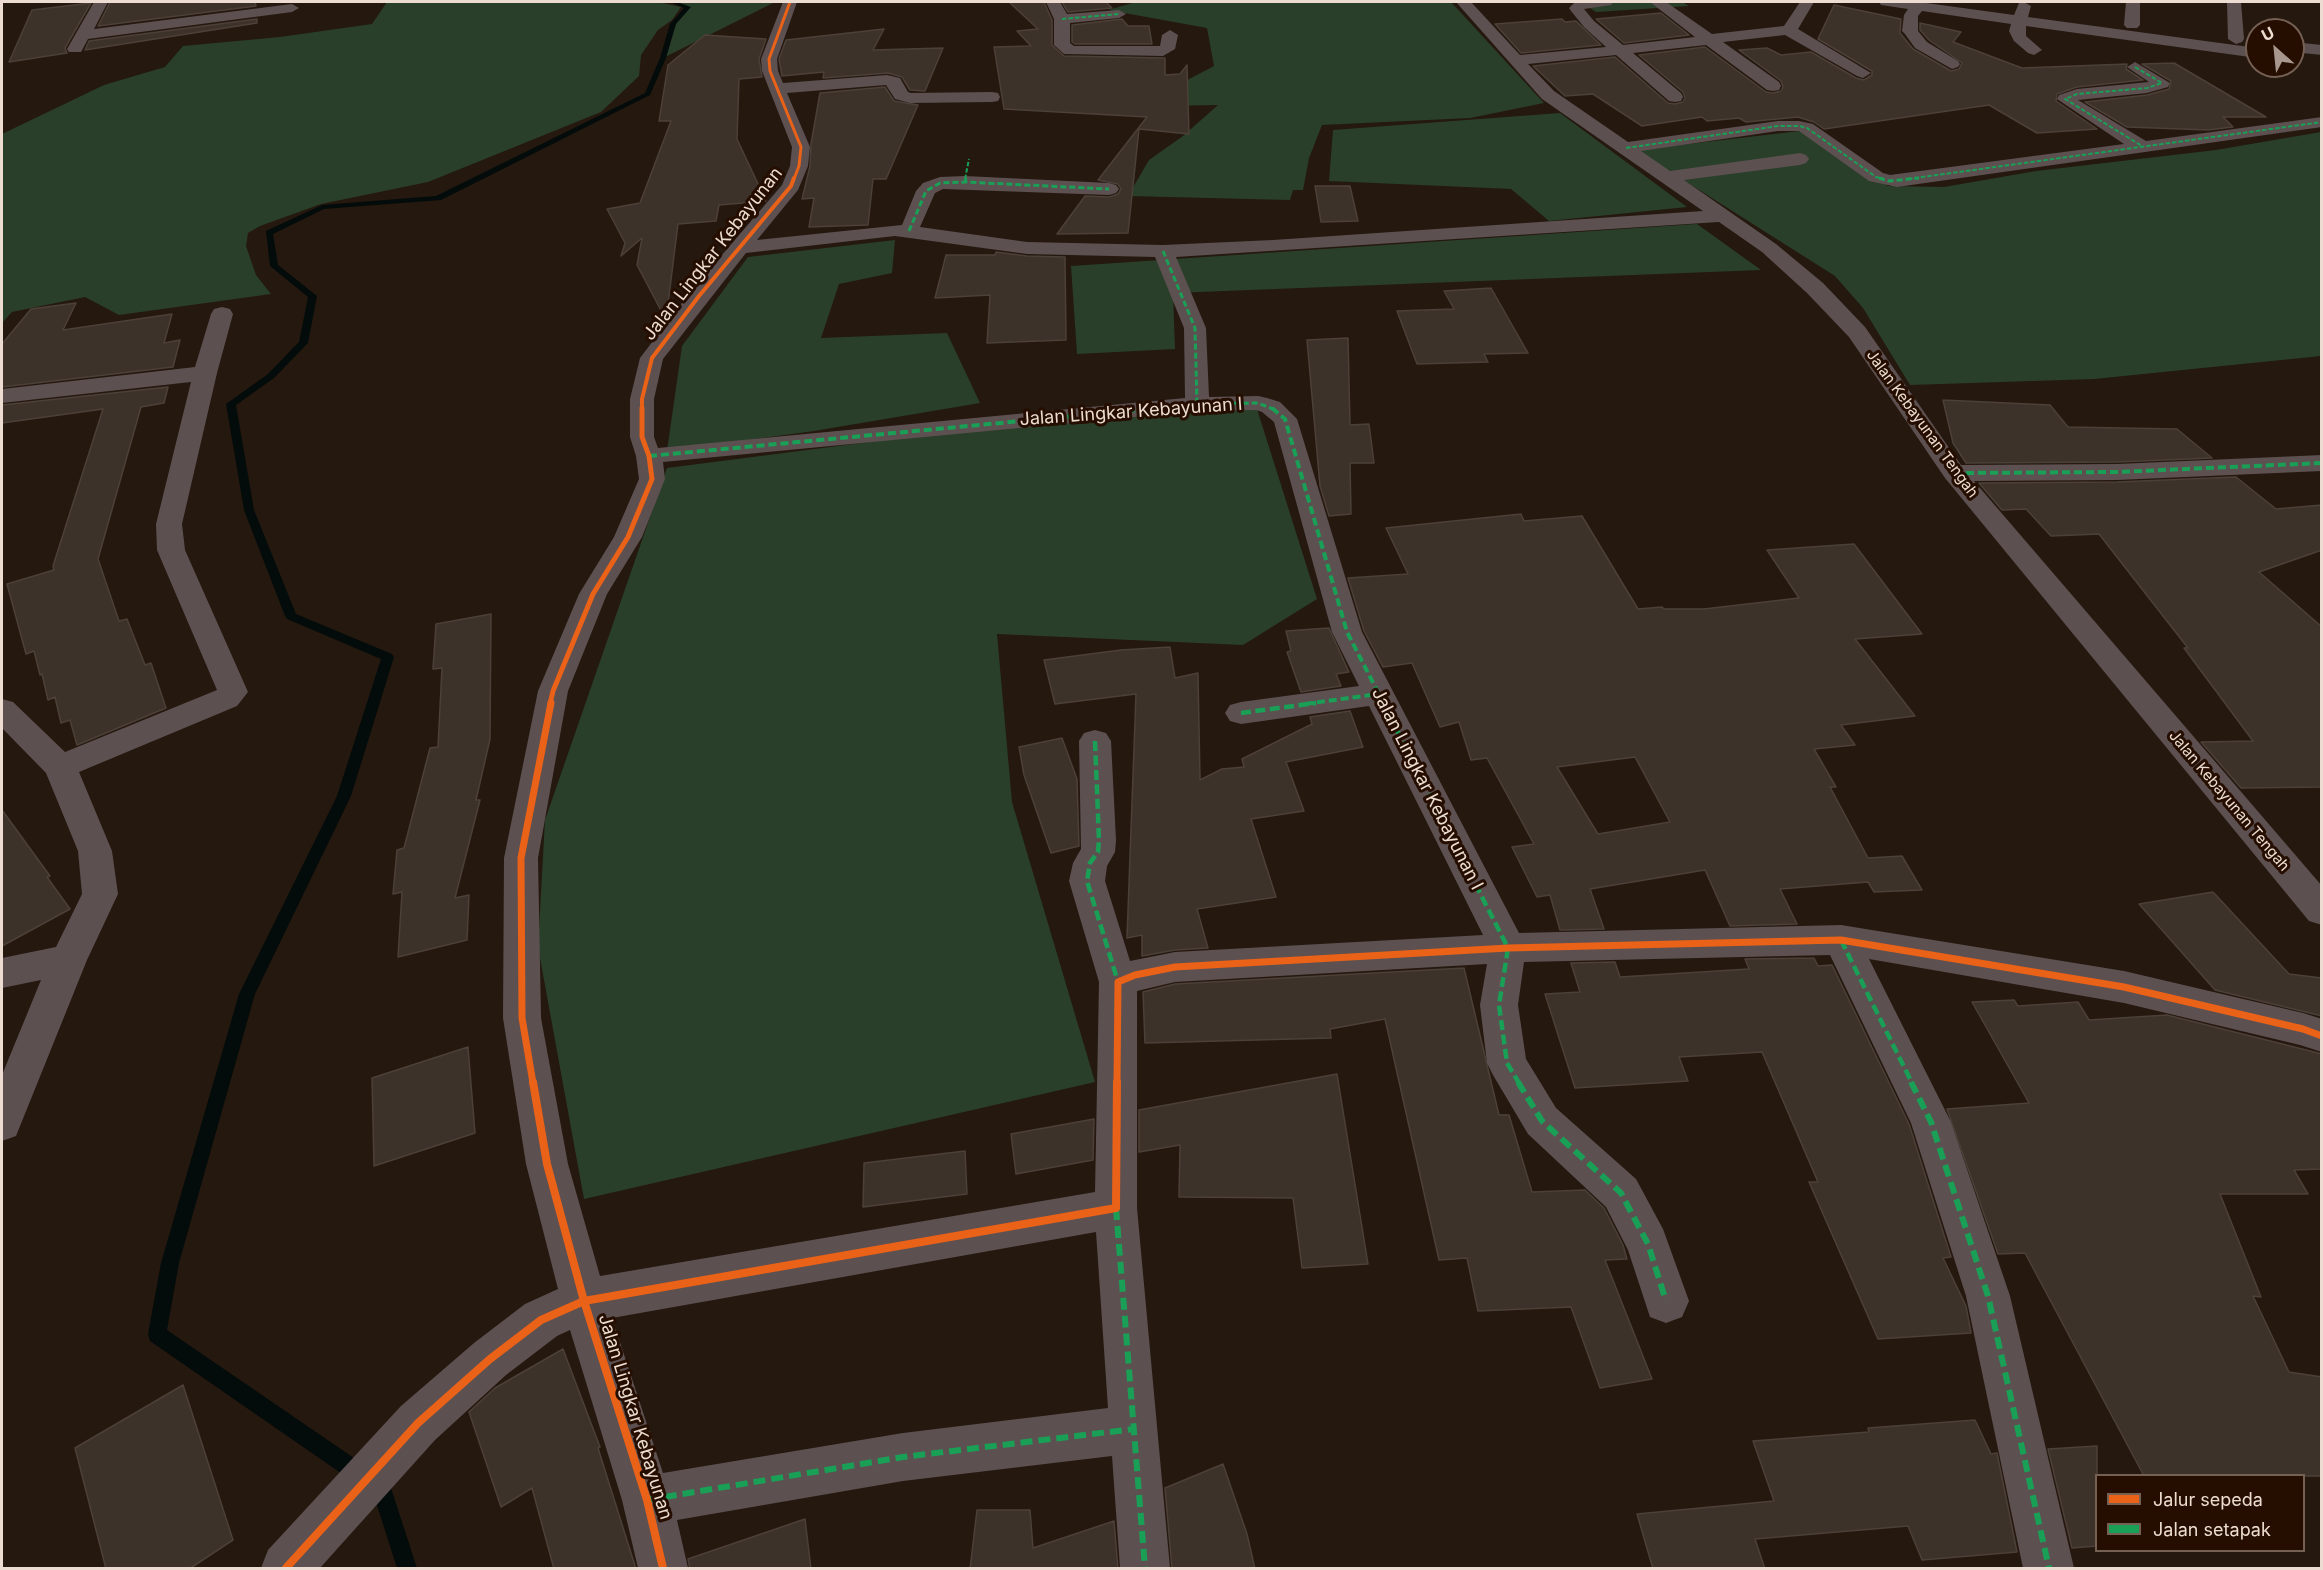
<!DOCTYPE html>
<style>
body{margin:0}
#map{position:relative;width:2323px;height:1570px;overflow:hidden;background:#25180f;font-family:Inter,sans-serif}
canvas{display:block}
.frame{position:absolute;inset:0;border:3px solid #eddcd1;pointer-events:none}
.legend{position:absolute;left:2095px;top:1474px;width:210px;height:78px;box-sizing:border-box;background:#250e00;border:2px solid #756054;margin:0;padding:8px 10px;list-style:none;font-size:18px;color:#eddcd1}
.legend li{display:flex;align-items:center;gap:12px;height:30px}
.legend b{width:30px;border:2px solid #756054}
.north{position:absolute;left:2245px;top:18px;width:60px;height:60px;box-sizing:border-box;background:#250e00;border:2px solid #756054;border-radius:50%;rotate:333deg;font-size:16px;font-weight:700;line-height:24px;text-align:center;color:#eddcd1}
.north::after{content:'';display:block;margin:auto;width:21px;height:27px;background:#a7978d;clip-path:polygon(50% 0,100% 100%,50% 72%,0 100%)}
</style>
<div id="map">
<canvas width="2323" height="1570"></canvas>
<div class="frame"></div>
<ul class="legend">
<li><b style="height:8px;background:#ea6118"></b>Jalur sepeda</li>
<li><b style="height:8px;background:#1a9f57"></b>Jalan setapak</li>
</ul>
<div class="north">U</div>
</div>
<script>
const context = document.querySelector('canvas').getContext('2d');
context.lineJoin = 'round';
function fill(path, color) {
  context.fillStyle = color;
  context.fill(path, 'evenodd');
}
function shape(rows) {
  const path = new Path2D();
  for (const r of rows) {
    path.moveTo(r[0], r[1]);
    for (let i = 2; i < r.length; i += 2) path.lineTo(r[i], r[i + 1]);
  }
  return path;
}
function trace(path, color, width, dash) {
  context.strokeStyle = color;
  context.lineWidth = width;
  context.lineCap = dash ? 'butt' : 'round';
  context.setLineDash(dash || []);
  context.stroke(path);
}
function label(font, color, halo, rows, align = 'center') {
  context.font = font + ' Inter,sans-serif';
  context.lineWidth = 6;
  context.setLineDash([]);
  context.textBaseline = 'middle';
  context.strokeStyle = halo;
  context.fillStyle = color;
  for (const [text, x, y, turn = 0] of rows) {
    context.save();
    context.translate(x, y);
    context.rotate((+turn || 0) * Math.PI / 180);
    context.textAlign = isNaN(turn) ? turn : align;
    if (halo) context.strokeText(text, 0, 0);
    context.fillText(text, 0, 0);
    context.restore();
  }
}
const green = shape([
 [387,2,658,2,681,7,672,20,658,30,641,55,639,76,601,112,428,182,321,204,260,226,248,233,246,246,256,275,271,294,119,315,85,297,12,312,2,323,2,134,104,85,165,67,183,46,280,37,372,24],
 [673,2,775,2,663,58,673,24,687,7],
 [1136,2,1451,2,1544,103,1470,118,1322,125,1309,158,1303,190,1293,190,1290,200,1128,196,1149,160,1183,136,1218,105,1162,106,1172,88,1214,66,1207,28,1108,10],
 [1581,2,1682,2,1689,6,1596,12],
 [1560,113,1687,207,1549,221,1511,189,1329,181,1333,130],
 [1800,131,1888,186,1944,187,2036,171,2216,150,2321,132,2321,356,2094,379,1910,385,1863,308,1835,276,1636,150],
 [1697,224,1761,270,1173,293,1175,349,1077,354,1071,266],
 [895,240,892,273,839,284,821,338,947,333,980,403,814,431,667,451,682,346,748,257],
 [1257,409,1317,599,1243,645,997,634,1012,802,1095,1082,584,1199,538,947,545,820,667,468,1056,418]
]);
const stream = shape([
 [670,2,677,2,691,7,676,24,666,58,650,95,441,200,324,209,273,234,278,265,317,296,308,343,274,378,236,405,254,510,296,614,392,654,394,657,351,796,255,994,179,1263,167,1330,389,1482,417,1568,397,1568,374,1496,150,1341,148,1334,161,1263,239,994,337,796,381,659,287,619,285,616,244,510,226,404,268,374,299,342,308,297,270,266,266,231,322,205,436,196,645,93,660,58,670,24,684,8,670,2]
]);
const building = shape([
 [110,2,255,2,256,6,98,26,110,2],
 [1009,2,1044,2,1052,20,1052,45,1064,56,1165,58,1165,75,1180,74,1187,65,1189,134,1139,129,1128,233,1057,234,1085,196,1109,197,1118,194,1121,189,1118,184,1098,180,1147,117,1004,109,994,47,1031,46,1017,31,1038,29,1009,2],
 [1062,2,1106,2,1112,8,1068,12,1062,2],
 [91,3,65,48,67,53,9,62,32,10,91,3],
 [1834,5,1901,19,1900,33,1913,49,1951,71,1959,69,1962,63,1929,40,1920,30,1920,23,1961,32,1953,42,2022,68,2127,64,2126,69,2143,80,2077,87,2057,94,2056,101,2097,129,2037,133,1989,105,1824,129,1814,122,1798,117,1746,122,1739,118,1707,121,1702,117,1642,126,1593,94,1565,96,1533,66,1615,57,1668,103,1675,104,1683,102,1685,98,1683,92,1639,55,1705,47,1766,92,1773,93,1781,91,1783,87,1781,81,1739,50,1767,48,1781,55,1811,52,1856,78,1864,80,1872,75,1872,71,1818,39,1834,5],
 [1661,13,1689,35,1624,43,1596,19,1661,13],
 [257,19,257,23,85,50,89,41,257,19],
 [1122,19,1128,26,1149,26,1152,44,1075,44,1072,42,1072,25,1122,19],
 [1562,19,1565,22,1576,21,1601,45,1521,53,1495,24,1562,19],
 [884,29,873,50,943,48,925,91,910,90,902,77,888,73,823,78,824,72,782,76,779,59,786,40,884,29],
 [705,35,766,39,759,59,762,77,739,79,737,139,766,201,719,205,716,221,678,224,666,320,637,265,642,238,621,256,625,243,607,209,640,203,671,121,659,121,668,65,705,35],
 [2174,63,2266,117,2223,117,2233,127,2208,130,2127,127,2085,102,2147,95,2169,89,2171,81,2142,64,2174,63],
 [885,87,894,101,918,105,886,179,873,179,868,225,809,227,814,198,802,199,810,166,811,144,820,93,885,87],
 [1315,186,1350,186,1358,221,1321,222,1315,186],
 [996,252,1027,256,1065,257,1066,340,987,343,990,295,935,298,946,255,995,255,996,252],
 [1491,288,1528,353,1484,354,1488,362,1417,364,1397,311,1454,309,1444,291,1491,288],
 [76,303,63,330,172,314,164,343,180,340,173,367,2,387,2,344,31,309,76,303],
 [1348,338,1350,425,1369,424,1374,463,1350,463,1351,514,1329,516,1320,486,1307,340,1348,338],
 [168,387,164,403,141,407,98,559,119,621,127,619,145,665,151,663,166,708,77,745,70,720,61,723,55,697,48,700,42,674,40,675,34,651,26,654,7,584,54,570,53,566,103,409,2,423,2,405,168,387],
 [1943,400,2050,405,2068,427,2177,429,2212,458,2117,462,1966,463,1953,443,1943,400],
 [2236,477,2276,509,2322,505,2322,550,2259,572,2322,627,2322,787,2241,788,2201,742,2253,741,2184,648,2188,648,2099,534,2051,536,2026,509,2002,510,1979,483,2117,482,2236,477],
 [1521,514,1524,521,1582,516,1638,609,1662,607,1664,609,1704,609,1799,598,1767,550,1854,544,1922,634,1855,639,1915,716,1841,725,1855,745,1814,749,1836,787,1830,787,1868,858,1902,856,1922,890,1874,892,1868,882,1780,889,1797,924,1730,926,1705,870,1590,889,1604,929,1560,930,1550,895,1537,897,1512,847,1534,844,1487,758,1471,760,1459,722,1440,727,1412,663,1383,667,1364,631,1348,578,1408,574,1386,528,1521,514],
 [1635,757,1670,822,1598,834,1557,767,1635,757],
 [491,614,490,739,476,800,480,800,455,898,469,895,467,940,398,957,402,892,393,894,397,850,404,848,430,748,438,747,442,668,433,669,436,624,491,614],
 [1329,628,1349,672,1336,674,1341,686,1301,692,1287,652,1291,651,1286,631,1329,628],
 [1170,647,1175,678,1198,673,1200,780,1222,769,1244,767,1242,759,1312,724,1310,717,1350,711,1363,747,1286,762,1304,811,1251,819,1276,897,1197,909,1208,948,1175,950,1142,956,1142,935,1127,938,1136,694,1055,704,1044,660,1121,650,1170,647],
 [1062,738,1077,779,1079,846,1051,853,1024,775,1019,747,1062,738],
 [2,810,50,876,47,877,70,909,2,946,2,810],
 [2213,892,2289,974,2322,978,2322,1016,2215,990,2139,904,2213,892],
 [1814,958,1818,966,1832,965,1909,1124,1951,1257,1943,1258,1966,1306,1971,1333,1878,1339,1809,1182,1818,1182,1762,1052,1679,1057,1688,1081,1575,1088,1545,994,1580,992,1571,963,1615,962,1620,977,1749,969,1745,959,1814,958],
 [1464,968,1499,1115,1509,1115,1532,1192,1585,1190,1604,1208,1623,1245,1627,1259,1605,1260,1652,1379,1600,1388,1571,1307,1478,1311,1467,1258,1439,1260,1385,1019,1330,1029,1331,1038,1145,1043,1143,992,1175,984,1464,968],
 [2014,1000,2018,1006,2078,1002,2089,1020,2167,1015,2322,1054,2322,1169,2294,1170,2308,1194,2220,1194,2261,1297,2253,1296,2289,1372,2322,1377,2322,1476,2144,1476,2025,1253,1998,1254,1947,1109,2029,1103,1972,1002,2014,1000],
 [468,1047,475,1133,374,1166,372,1078,468,1047],
 [1337,1074,1368,1264,1302,1268,1293,1198,1179,1197,1180,1145,1139,1152,1139,1110,1337,1074],
 [1094,1119,1093,1160,1016,1174,1011,1134,1094,1119],
 [965,1151,967,1194,863,1207,864,1163,965,1151],
 [563,1349,600,1447,598,1448,636,1569,554,1569,532,1488,501,1507,469,1412,495,1388,563,1349],
 [183,1385,233,1540,189,1569,106,1569,75,1448,183,1385],
 [1975,1420,1991,1454,1997,1453,2017,1552,1922,1560,1908,1526,1755,1539,1765,1569,1653,1569,1637,1514,1774,1501,1753,1441,1869,1432,1868,1428,1975,1420],
 [2097,1446,2097,1546,2072,1548,2048,1449,2097,1446],
 [1223,1464,1247,1534,1255,1569,1172,1569,1165,1488,1223,1464],
 [977,1510,1030,1510,1033,1548,1114,1521,1118,1569,970,1569,977,1510],
 [805,1519,811,1569,690,1569,688,1559,805,1519]
]);
const street = shape([
 [94,2,108,2,94,29,292,4,299,8,292,12,88,39,81,52,69,52,67,49,94,2],
 [783,2,797,2,777,59,778,71,783,83,887,75,900,78,908,92,911,93,992,92,998,93,1000,97,998,101,992,102,910,103,895,99,886,85,787,93,810,147,808,166,798,190,757,240,902,225,916,191,923,183,940,177,965,176,1109,183,1116,185,1119,189,1116,193,1109,195,943,189,935,193,920,227,1027,242,1163,245,1273,240,1703,211,1542,99,1456,2,1471,2,1520,55,1606,47,1584,27,1571,11,1569,8,1575,2,1613,2,1611,5,1584,9,1594,21,1623,45,1695,37,1650,2,1666,2,1712,34,1784,26,1800,2,1814,2,1798,29,1871,73,1863,78,1857,76,1785,35,1723,42,1779,82,1781,86,1779,90,1773,91,1767,90,1706,45,1633,53,1681,93,1683,97,1681,101,1675,102,1669,101,1616,55,1528,64,1554,91,1628,142,1778,121,1799,121,1813,124,1883,173,1890,175,2124,144,2057,99,2059,95,2077,89,2149,82,2127,67,2135,62,2170,83,2168,87,2147,93,2078,100,2146,141,2322,117,2322,127,1897,187,1869,181,1799,131,1778,131,1641,151,1670,171,1800,153,1806,155,1809,159,1806,163,1800,165,1684,180,1776,244,1823,283,1865,327,1961,465,2117,464,2322,455,2322,471,2117,480,1974,481,2322,886,2322,925,2309,921,1945,478,1849,337,1807,293,1762,252,1719,222,1176,257,1206,328,1209,397,1258,396,1267,398,1280,402,1297,419,1362,632,1519,933,1841,925,2124,971,2303,1013,2322,1019,2322,1052,2300,1045,2124,1003,1869,959,1951,1122,2010,1296,2074,1568,2023,1568,1966,1296,1911,1123,1830,955,1524,962,1518,1005,1526,1059,1556,1108,1636,1179,1663,1229,1689,1301,1682,1317,1666,1323,1650,1317,1628,1250,1606,1207,1528,1134,1493,1075,1487,1063,1480,1005,1487,964,1175,982,1137,991,1137,1208,1170,1568,1120,1568,1112,1456,903,1481,677,1520,688,1568,638,1568,622,1500,570,1330,557,1336,506,1375,435,1440,320,1568,261,1568,268,1550,401,1406,474,1343,525,1304,558,1289,526,1164,503,1018,504,858,538,691,579,594,614,537,639,479,636,456,630,437,630,399,640,358,691,291,782,185,790,166,792,147,762,71,761,59,783,2],
 [895,236,1027,254,1155,257,1184,328,1185,398,658,448,654,437,654,399,663,359,746,253,895,236],
 [1256,410,1262,412,1274,422,1332,632,1359,686,1241,702,1230,705,1225,713,1230,721,1241,724,1369,706,1483,935,1175,952,1130,961,1105,881,1107,866,1115,852,1116,840,1111,741,1106,733,1095,730,1084,733,1079,741,1081,849,1073,863,1069,881,1099,982,1095,1192,600,1276,568,1164,541,1018,538,858,568,691,607,594,642,537,665,479,663,462,1197,411,1256,410],
 [1096,1232,1108,1408,903,1433,663,1473,612,1318,1096,1232],
 [1046,2,1060,2,1067,14,1119,10,1126,14,1119,18,1070,23,1070,43,1074,46,1160,46,1162,35,1170,30,1178,35,1175,49,1163,56,1064,54,1054,45,1054,19,1046,2],
 [1879,2,1919,2,2014,15,2019,3,2024,2,2031,6,2028,17,2257,48,2257,58,2026,26,2026,36,2042,50,2034,55,2028,53,2014,41,2009,31,2011,24,1922,11,1918,16,1918,31,1927,42,1958,61,1960,64,1958,67,1952,69,1915,48,1905,34,1902,31,1904,15,1908,9,1881,5,1879,2],
 [2126,2,2140,2,2140,25,2137,28,2127,28,2124,25,2126,2],
 [2227,2,2241,2,2244,39,2242,42,2236,44,2228,39,2227,2],
 [2293,42,2322,45,2322,55,2293,52,2293,42],
 [222,307,230,309,233,314,217,373,182,524,185,550,248,692,237,706,79,772,112,851,118,894,87,960,16,1136,2,1141,2,1075,41,980,2,988,2,958,56,947,82,894,78,851,46,773,2,728,2,699,13,702,65,752,217,690,157,550,156,524,191,382,2,403,2,389,195,367,211,314,214,309,222,307]
]);
const quietFar4 = shape([
 [1062,19,1119,14],
 [2135,67,2162,83,2147,88,2077,94,2065,99,2142,146],
 [1626,148,1778,126,1799,126,1807,128,1876,177,1884,179],
 [965,179,969,159],
 [1908,179,2322,122]
]);
const quietFar3 = shape([
 [1879,178,1889,181,1919,178],
 [965,182,966,178],
 [909,231,926,191,940,183,965,182,1109,189],
 [1163,251,1195,328,1197,404],
 [1144,409,1197,404,1258,403,1273,409]
]);
const quietFar2 = shape([
 [1272,408,1285,419,1347,632,1384,704],
 [649,456,1160,408],
 [1954,473,2117,472,2322,463],
 [1305,704,1378,694]
]);
const quietFar1 = shape([
 [1383,703,1508,948,1499,1005,1507,1063,1519,1083],
 [1241,713,1316,703],
 [1095,741,1099,840,1098,852,1090,863,1087,881,1118,982],
 [1841,940,1912,1083]
]);
const quiet = shape([
 [1518,1082,1542,1121,1621,1193,1648,1244,1666,1301],
 [1911,1082,1931,1122,1988,1296,2049,1568],
 [1116,1208,1145,1568],
 [647,1500,903,1457,1134,1429]
]);
const cyclewayFar4 = shape([
 [790,2,769,59,770,71,801,147,799,166,794,179]
]);
const cyclewayFar3 = shape([
 [642,409,642,399,652,358,699,296,791,186,794,178]
]);
const cyclewayFar2 = shape([
 [550,704,553,691,593,594,628,537,652,479,649,456,642,437,642,408]
]);
const cyclewayFar1 = shape([
 [533,1083,522,1018,521,858,551,703],
 [1117,1083,1118,982,1135,975,1175,967,1508,948,1841,940,2124,987,2303,1029,2322,1036]
]);
const cycleway = shape([
 [533,1082,547,1164,584,1301,647,1500,663,1568],
 [286,1568,418,1423,490,1359,541,1320,584,1301,1116,1208,1117,1082]
]);
const farStreetnames = [
 ["Jalan Kebayunan Tengah",1922,424,54],
 ["Jalan Kebayunan Tengah",2229,801,50]
];
const streetNames = [
 ["Jalan Lingkar Kebayunan",713,254,-52],
 ["Jalan Lingkar Kebayunan I",1131,412,-4],
 ["Jalan Lingkar Kebayunan I",1427,789,63],
 ["Jalan Lingkar Kebayunan",635,1417,73]
];
fill(green, '#293f2a');
fill(stream, '#030c0b');
fill(building, '#3d322a');
trace(building, '#4c4038', 1.5);
fill(street, '#5d5050');
trace(quietFar4, '#1a9f57', 2, [4.5, 2]);
trace(quietFar3, '#1a9f57', 3, [6, 3]);
trace(quietFar2, '#1a9f57', 4, [8, 4]);
trace(quietFar1, '#1a9f57', 4.5, [10, 4.5]);
trace(quiet, '#1a9f57', 6, [12, 6]);
trace(cyclewayFar4, '#ea6118', 3);
trace(cyclewayFar3, '#ea6118', 4);
trace(cyclewayFar2, '#ea6118', 5);
trace(cyclewayFar1, '#ea6118', 7);
trace(cycleway, '#ea6118', 8);
label('15px', '#eddcd1', '#250e00', farStreetnames);
label('18px', '#eddcd1', '#250e00', streetNames);
</script>
